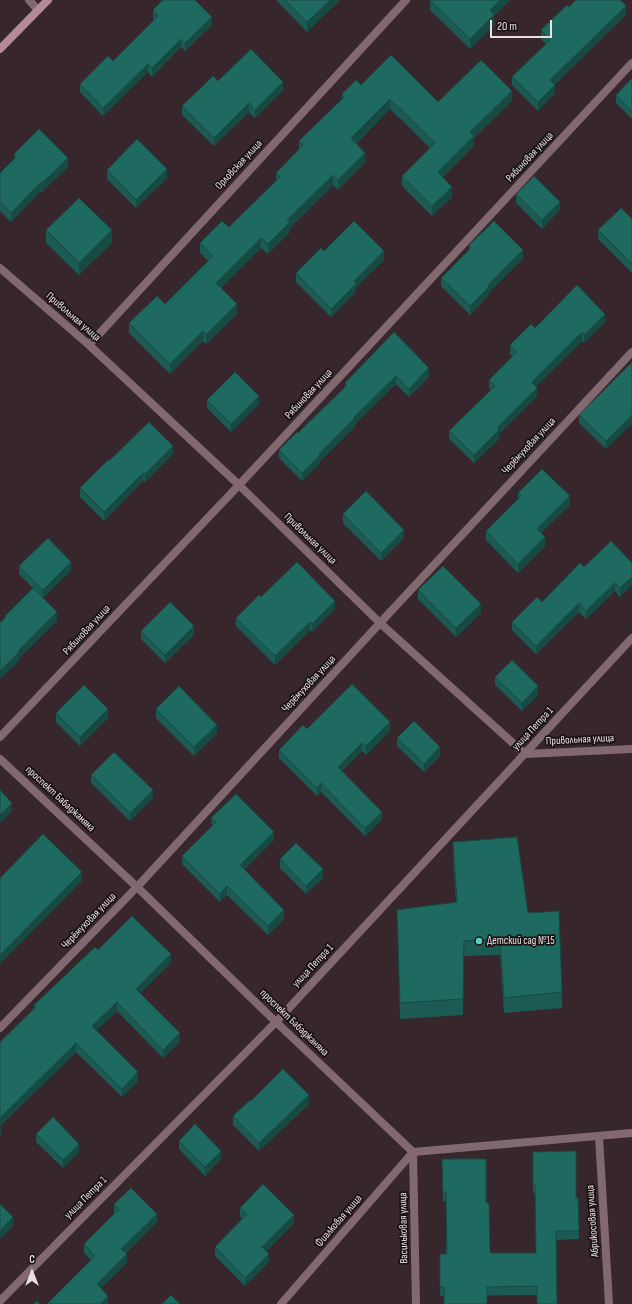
<!DOCTYPE html>
<meta charset="utf-8">
<style>
body{margin:0}
#map{position:relative;width:632px;height:1304px;overflow:hidden;background:#37262b;font-family:"Sofia Sans Condensed",sans-serif}
canvas{display:block}
.north{position:absolute;left:12px;top:1252px;width:40px;height:40px;-webkit-text-stroke:3px #191214;paint-order:stroke;rotate:0deg;font-size:11px;font-weight:700;line-height:16px;text-align:center;color:#eadfe2}
.north::after{content:'';display:block;margin:auto;width:14px;height:18px;background:#eadfe2;clip-path:polygon(50% 0,100% 100%,50% 72%,0 100%)}
.scale{position:absolute;left:490px;top:20px;width:62px;height:18px;box-sizing:border-box;border:2px solid #eadfe2;border-top:0;padding-left:5px;font-size:12px;line-height:14px;white-space:nowrap;color:#eadfe2;-webkit-text-stroke:3px #191214;paint-order:stroke}
</style>
<div id="map">
<canvas width="632" height="1304"></canvas>
<div class="north">С</div>
<div class="scale">20 m</div>
</div>
<script>
const context = document.querySelector('canvas').getContext('2d');
context.lineJoin = 'round';
function shape(rows) {
  const path = new Path2D();
  for (const r of rows) {
    path.moveTo(r[0], r[1]);
    for (let i = 2; i < r.length; i += 2) path.lineTo(r[i], r[i + 1]);
  }
  return path;
}
function trace(path, color, width, dash) {
  context.strokeStyle = color;
  context.lineWidth = width;
  context.lineCap = dash ? 'butt' : 'round';
  context.setLineDash(dash || []);
  context.stroke(path);
}
function fill(path, color) {
  context.fillStyle = color;
  context.fill(path, 'evenodd');
}
function label(font, color, halo, rows, align = 'center') {
  context.font = font + ' "Sofia Sans Condensed",sans-serif';
  context.lineWidth = 3.5;
  context.setLineDash([]);
  context.textBaseline = 'middle';
  context.strokeStyle = halo;
  context.fillStyle = color;
  for (const [text, x, y, turn = 0] of rows) {
    context.save();
    context.translate(x, y);
    context.rotate((+turn || 0) * Math.PI / 180);
    context.textAlign = isNaN(turn) ? turn : align;
    if (halo) context.strokeText(text, 0, 0);
    context.fillText(text, 0, 0);
    context.restore();
  }
}
const street = shape([
 [29,0,38,10],
 [0,268,89,345,239,485,380,623,525,754,632,749],
 [89,345,406,0],
 [0,737,239,485,632,63],
 [0,759,137,887,276,1022,413,1152,632,1133],
 [0,1028,137,887,380,623,632,352],
 [599,1136,609,1304],
 [413,1152,416,1304],
 [0,1301,276,1022,632,638],
 [281,1304,413,1152]
]);
const secondary = shape([
 [0,49,48,0]
]);
const wall = shape([
 [277,0,340,0,307,32,277,1],
 [430,0,510,0,494,16,494,25,470,49,430,10],
 [569,7,626,15,555,84,555,93,538,111,512,85,512,77,546,44,541,39,541,30],
 [153,10,212,25,185,51,181,47,152,77,148,72,103,116,80,92,80,84,113,61,154,20,153,19],
 [632,78,632,119,616,103,616,95],
 [218,81,283,90,255,118,249,112,214,146,182,115,182,106],
 [361,85,438,102,512,101,474,138,474,146,443,177,452,197,432,216,402,186,402,176,430,148,399,117,399,118,390,109,356,144,365,163,338,190,333,185,290,228,290,232,268,254,261,248,221,288,237,314,206,344,203,341,170,374,129,333,129,323,165,304,208,261,200,253,200,243,229,227,276,181,276,173,299,150,299,141,342,99,342,94],
 [14,154,68,167,42,192,41,191,11,222,0,211,0,173,14,159],
 [107,170,167,178,136,208,107,179],
 [516,194,560,210,542,229,516,203],
 [632,219,632,273,598,239,598,230],
 [46,230,112,243,79,275,46,243],
 [469,245,523,259,489,292,489,295,470,315,441,286,441,278,469,250],
 [324,251,384,260,356,287,356,292,331,317,296,282,296,273],
 [605,322,584,343,582,341,536,386,537,396,499,434,499,439,474,463,449,439,449,431,491,390,489,388,489,380,512,356,510,354,510,345,535,328],
 [394,332,429,377,409,397,396,384,355,424,355,427,320,461,320,463,302,481,279,458,279,450,298,433,345,387,345,383],
 [632,362,606,449,579,423,579,415],
 [207,400,259,404,231,432,207,408],
 [173,454,145,482,143,481,104,521,80,497,80,488,109,461],
 [518,493,570,505,541,533,545,546,518,573,486,540,486,531,518,500],
 [343,514,404,538,381,561,343,523],
 [632,563,620,597,615,591,586,619,579,612,536,654,512,630,512,622,542,602,584,567],
 [19,566,71,570,43,598,57,621,19,658,19,661,5,619,5,616,38,593,19,574],
 [418,590,481,613,456,637,418,599],
 [261,597,335,609,312,632,310,630,275,665,236,626,236,618],
 [141,631,194,635,165,663,141,639],
 [495,677,538,695,522,711,495,685],
 [156,709,217,733,194,756,156,718],
 [56,713,108,718,80,746,56,722],
 [390,731,366,755,362,751,342,771,382,820,365,836,321,792,317,796,279,758,279,750],
 [397,738,440,756,424,772,397,746],
 [91,775,153,798,130,821,91,783],
 [211,818,274,840,244,870,284,919,268,935,227,895,220,902,182,864,182,856,212,826],
 [453,842,528,913,562,992,562,1008,504,1013,500,955,464,956,463,1015,400,1019,397,910,456,902,453,857],
 [280,859,323,878,306,894,280,868],
 [98,950,171,963,140,993,180,1042,163,1058,117,1011,96,1030,138,1081,122,1097,76,1052,0,1126,1,1136,0,1136,0,1042,34,1008,34,1005],
 [251,1101,309,1104,259,1151,233,1125,233,1116],
 [36,1134,79,1152,63,1168,36,1142],
 [179,1141,221,1159,205,1176,179,1149],
 [533,1152,576,1198,578,1198,579,1239,557,1240,537,1295,440,1296,440,1254,446,1254,446,1201,443,1201,442,1159,486,1203,490,1253,536,1253,535,1193,533,1193],
 [114,1204,157,1222,126,1253,127,1263,101,1288,108,1304,47,1304,91,1260,84,1253,84,1244,115,1214,114,1213],
 [240,1208,294,1223,266,1251,269,1262,245,1286,215,1256,215,1247,242,1219,240,1216]
]);
const shadedWall = shape([
 [330,0,340,0,307,32,307,22],
 [500,0,510,0,494,16,494,25,470,49,470,39,490,10],
 [626,6,626,15,550,88,550,80],
 [212,17,212,25,185,51,185,43],
 [181,39,181,47,152,77,152,68],
 [148,64,148,72,103,116,103,108],
 [283,82,283,90,255,118,255,110],
 [555,85,555,93,538,111,538,102],
 [512,91,512,101,474,138,474,146,438,182,438,172,470,132],
 [390,99,390,109,351,148,351,138],
 [249,103,249,112,214,146,214,138],
 [365,153,365,163,338,190,338,180],
 [68,158,68,167,42,192,42,183],
 [167,169,167,178,136,208,136,200],
 [333,175,333,185,290,228,290,232,268,254,268,244,287,220],
 [41,182,41,191,11,222,11,213],
 [452,187,452,197,432,216,432,206],
 [560,202,560,210,542,229,542,220],
 [112,230,112,243,79,275,79,263],
 [261,238,261,248,216,293,216,283],
 [523,250,523,259,489,292,489,295,470,315,470,306,488,285],
 [384,251,384,260,356,287,356,292,331,317,331,309,354,281],
 [237,304,237,314,206,344,206,335],
 [605,314,605,322,584,343,584,335],
 [203,331,203,341,170,374,170,364],
 [582,332,582,341,532,391,532,382],
 [429,368,429,377,409,397,409,389],
 [396,376,396,384,355,424,355,427,320,461,320,463,302,481,302,473,354,417],
 [537,388,537,396,499,434,499,439,474,463,474,455,497,428],
 [259,396,259,404,231,432,231,424],
 [632,415,632,424,606,449,606,441],
 [173,446,173,454,145,482,145,474],
 [143,473,143,481,104,521,104,512],
 [570,496,570,505,537,537,537,529],
 [404,530,404,538,381,561,381,553],
 [545,537,545,546,518,573,518,564],
 [71,562,71,570,43,598,43,590],
 [632,577,632,585,620,597,620,588],
 [615,583,615,591,586,619,586,611],
 [335,601,335,609,312,632,312,624],
 [579,603,579,612,536,654,536,646],
 [481,604,481,613,456,637,456,628],
 [57,612,57,621,19,658,19,661,0,679,0,671,18,651],
 [310,622,310,630,275,665,275,656],
 [194,626,194,635,165,663,165,655],
 [538,686,538,695,522,711,522,703],
 [108,709,108,718,80,746,80,737],
 [390,722,390,731,366,755,366,746],
 [217,725,217,733,194,756,194,747],
 [362,743,362,751,338,775,338,767],
 [440,747,440,756,424,772,424,764],
 [321,783,321,792,317,796,317,788],
 [153,790,153,798,130,821,130,813],
 [12,803,12,811,0,823,0,815],
 [382,812,382,820,365,836,365,828],
 [274,832,274,840,240,874,240,865],
 [323,869,323,878,306,894,306,886],
 [82,872,82,881,0,964,0,955],
 [227,886,227,895,220,902,220,894],
 [284,910,284,919,268,935,268,926],
 [464,941,464,956,463,1015,463,999],
 [171,954,171,963,136,997,136,989],
 [117,1002,117,1011,92,1035,92,1026],
 [180,1033,180,1042,163,1058,163,1050],
 [76,1043,76,1052,0,1126,0,1118],
 [138,1072,138,1081,122,1097,122,1089],
 [309,1095,309,1104,259,1151,259,1143],
 [1,1127,1,1136,0,1136,0,1128],
 [79,1144,79,1152,63,1168,63,1160],
 [221,1151,221,1159,205,1176,205,1167],
 [157,1214,157,1222,121,1257,121,1249],
 [294,1215,294,1223,262,1256,262,1247],
 [13,1217,13,1226,0,1239,0,1231],
 [127,1254,127,1263,97,1292,97,1284],
 [269,1254,269,1262,245,1286,245,1278],
 [108,1296,108,1304,100,1304]
]);
const building = shape([
 [163,0,195,0,212,17,185,43,181,39,152,68,148,64,103,108,80,84,108,56,113,61,158,16,153,10,163,0],
 [285,0,330,0,307,22,285,0],
 [430,0,500,0,490,10,494,15,470,39,430,0],
 [576,0,620,0,626,6,550,80,555,85,538,102,512,77,550,40,541,30,567,5,569,7,576,0],
 [251,49,283,82,255,110,249,103,214,138,182,106,213,76,218,81,251,49],
 [391,55,438,102,481,60,512,91,470,132,474,136,438,172,452,187,432,206,402,176,435,143,399,107,399,108,390,99,351,138,365,153,338,180,333,175,287,220,290,222,268,244,261,238,216,283,237,304,206,335,203,331,170,364,129,323,157,296,165,304,213,256,200,243,222,221,229,227,280,177,276,173,303,145,299,141,344,97,342,94,356,80,361,85,391,55],
 [632,78,632,111,616,95,632,78],
 [39,129,68,158,42,183,41,182,11,213,0,202,0,173,16,157,14,154,39,129],
 [137,139,167,169,136,200,107,170,137,139],
 [534,176,560,202,542,220,516,194,534,176],
 [79,198,112,230,79,263,46,230,79,198],
 [621,208,632,219,632,264,598,230,621,208],
 [354,221,384,251,354,281,356,284,331,309,296,273,321,248,324,251,354,221],
 [494,221,523,250,488,285,489,287,470,306,441,278,471,248,469,245,494,221],
 [577,285,605,314,584,335,582,332,532,382,537,388,497,428,499,430,474,455,449,431,495,386,489,380,517,352,510,345,531,324,535,328,577,285],
 [394,332,429,368,409,389,396,376,354,417,355,418,319,454,320,455,302,473,279,450,297,432,298,433,347,385,345,383,394,332],
 [632,362,632,415,606,441,579,415,632,362],
 [235,372,259,396,231,424,207,400,235,372],
 [149,422,173,446,145,474,143,473,104,512,80,488,108,460,109,461,149,422],
 [542,469,570,496,537,529,545,537,518,564,486,531,521,496,518,493,542,469],
 [366,491,404,530,381,553,343,514,366,491],
 [48,538,71,562,43,590,19,566,48,538],
 [611,541,632,563,632,577,620,588,615,583,586,611,579,603,536,646,512,622,537,597,542,602,580,563,584,567,611,541],
 [297,562,335,601,312,624,310,622,275,656,236,618,259,595,261,597,297,562],
 [443,566,481,604,456,628,418,590,443,566],
 [33,588,57,612,18,651,19,652,0,671,0,623,6,617,5,616,33,588],
 [170,602,194,626,165,655,141,631,170,602],
 [512,660,538,686,522,703,495,677,512,660],
 [352,684,390,722,366,746,362,743,338,767,382,812,365,828,321,783,317,788,279,750,303,725,307,729,352,684],
 [84,685,108,709,80,737,56,713,84,685],
 [179,686,217,725,194,747,156,709,179,686],
 [414,721,440,747,424,764,397,738,414,721],
 [114,752,153,790,130,813,91,775,114,752],
 [0,790,12,803,0,815,0,790],
 [236,794,274,832,240,865,284,910,268,926,227,886,220,894,182,856,216,822,211,818,236,794],
 [43,834,82,872,0,955,0,878,43,834],
 [517,837,528,913,559,911,562,992,504,998,500,939,464,941,463,999,400,1003,397,910,457,902,453,842,517,837],
 [296,843,323,869,306,886,280,859,296,843],
 [132,916,171,954,136,989,180,1033,163,1050,117,1002,92,1026,138,1072,122,1089,76,1043,0,1118,0,1042,36,1007,34,1005,95,947,98,950,132,916],
 [283,1069,309,1095,259,1143,233,1116,250,1100,251,1101,283,1069],
 [53,1117,79,1144,63,1160,36,1134,53,1117],
 [195,1124,221,1151,205,1167,179,1141,195,1124],
 [576,1151,576,1198,578,1198,579,1231,556,1231,557,1304,537,1304,537,1286,487,1287,487,1304,444,1304,444,1287,440,1287,440,1254,447,1254,446,1192,443,1192,442,1159,486,1159,486,1203,489,1203,490,1253,536,1253,535,1185,533,1185,533,1152,576,1151],
 [263,1184,294,1215,262,1247,269,1254,245,1278,215,1247,247,1214,240,1208,263,1184],
 [131,1188,157,1214,121,1249,127,1254,97,1284,108,1296,100,1304,47,1304,95,1256,84,1244,119,1209,114,1204,131,1188],
 [0,1204,13,1217,0,1231,0,1204],
 [171,1295,180,1304,162,1304,171,1295],
 [37,1301,40,1304,33,1304,37,1301]
]);
const markers = [
 [479,941,4,"#5acebd"]
];
const streetNames = [
 ["Рябиновая улица",530,157,-47],
 ["Орловская улица",239,165,-47],
 ["Привольная улица",73,317,41],
 ["Рябиновая улица",309,394,-47],
 ["Черёмуховая улица",529,446,-47],
 ["Привольная улица",310,539,44],
 ["Рябиновая улица",87,630,-47],
 ["Черёмуховая улица",309,684,-47],
 ["улица Петра 1",533,729,-47],
 ["Привольная улица",580,740,-3],
 ["проспект Бабаджаняна",60,799,43],
 ["Черёмуховая улица",89,921,-46],
 ["улица Петра 1",313,966,-47],
 ["проспект Бабаджаняна",294,1023,44],
 ["улица Петра 1",86,1198,-45],
 ["Фиалковая улица",339,1221,-49],
 ["Абрикосовая улица",593,1221,-94],
 ["Васильковая улица",404,1228,-91]
];
const poiNames = [
 ["Детский сад №15",487,941]
];
trace(street, '#826970', 8);
trace(secondary, '#b28b97', 8);
fill(wall, '#1b5b53');
fill(shadedWall, '#164a43');
fill(building, '#1f6a60');
trace(building, '#164a43', 1);
for (const [x, y, r, color] of markers) {
  const dot = new Path2D();
  dot.arc(x, y, r, 0, 2 * Math.PI);
  context.fillStyle = color;
  context.fill(dot);
  trace(dot, '#191214', 1.5);
}
label('11px', '#eadfe2', '#191214', streetNames);
label('11px', '#eadfe2', '#191214', poiNames, 'left');
</script>
